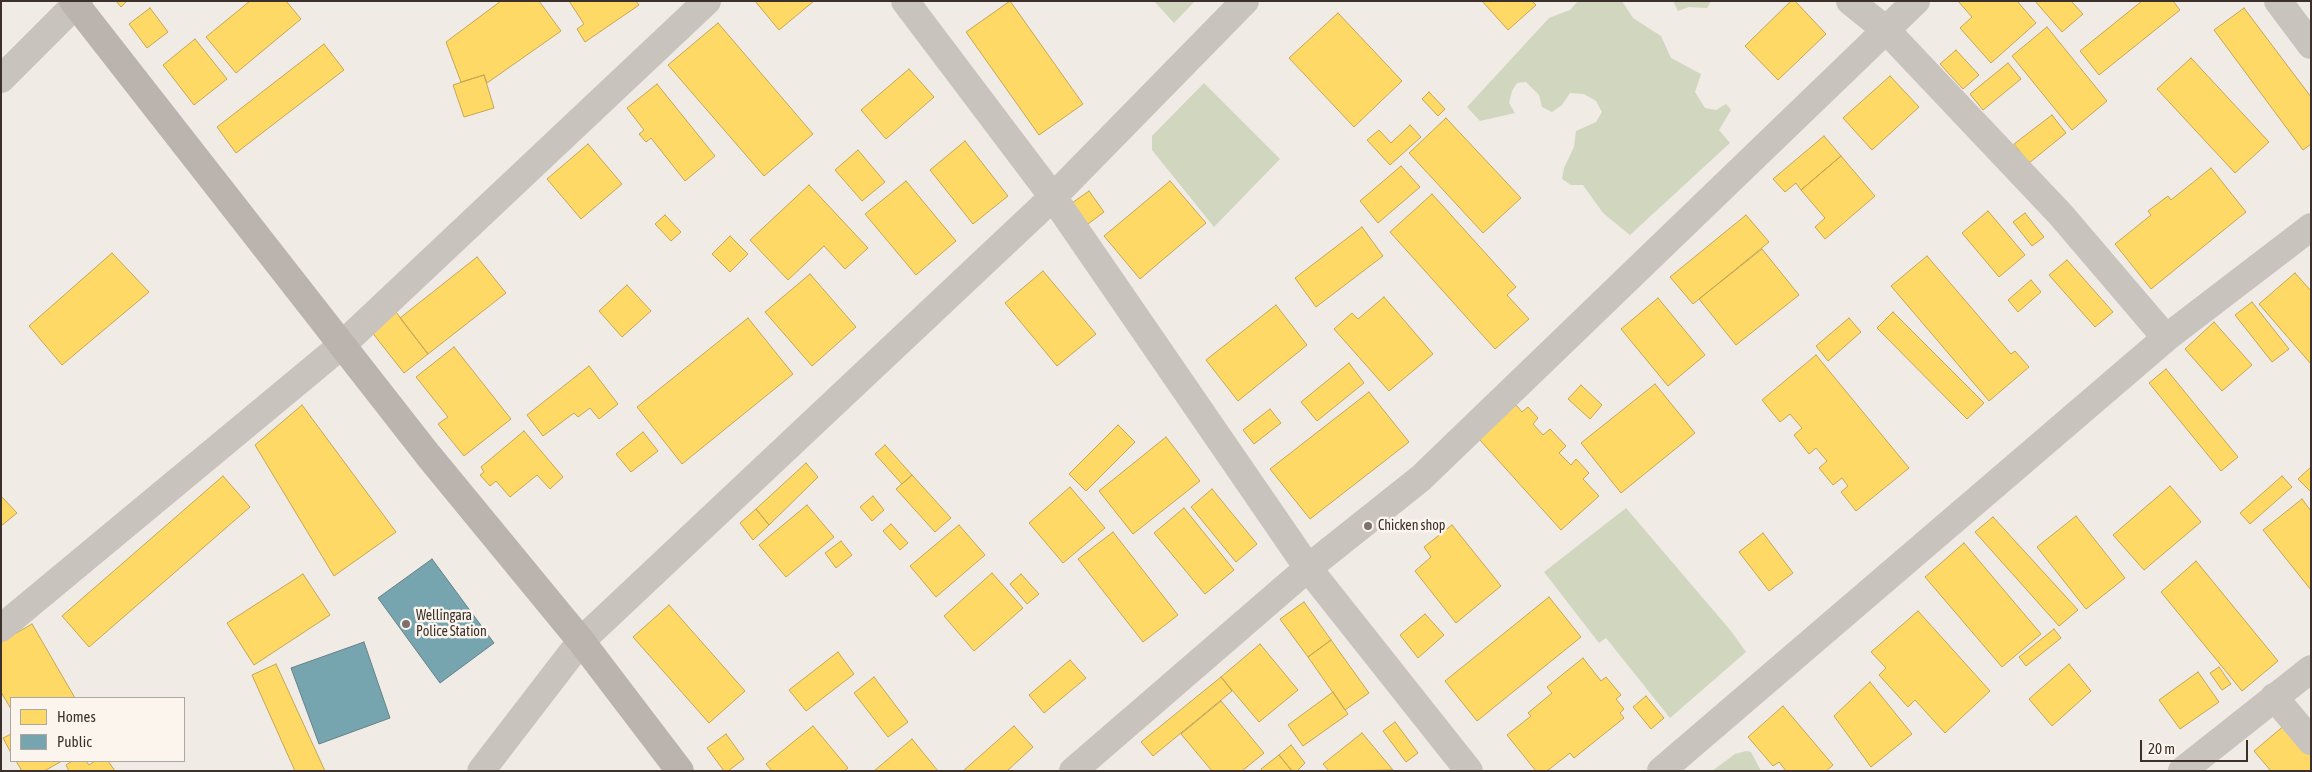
<!DOCTYPE html>
<style>
body{margin:0}
#map{position:relative;width:2312px;height:772px;overflow:hidden;background:#f0ebe5;font-family:"Asap Condensed",sans-serif}
canvas{display:block}
.frame{position:absolute;inset:0;border:2px solid #3b302b;pointer-events:none}
.legend{position:absolute;left:10px;top:697px;width:175px;height:65px;box-sizing:border-box;background:#fbf5ee;border:1px solid #aea6a0;margin:0;padding:6px 9px;list-style:none;font-size:15px;color:#3b302b}
.legend li{display:flex;align-items:center;gap:10px;height:25px}
.legend b{width:25px;border:1px solid #aea6a0}
.scale{position:absolute;left:2140px;top:740px;width:108px;height:22px;box-sizing:border-box;border:2px solid #3b302b;border-top:0;padding-left:6px;font-size:15px;line-height:18px;white-space:nowrap;color:#3b302b;-webkit-text-stroke:4px #fbf5ee;paint-order:stroke}
</style>
<div id="map">
<canvas width="2312" height="772"></canvas>
<div class="frame"></div>
<ul class="legend">
<li><b style="height:14px;background:#ffd966"></b>Homes</li>
<li><b style="height:14px;background:#76a5af"></b>Public</li>
</ul>
<div class="scale">20 m</div>
</div>
<script>
const context = document.querySelector('canvas').getContext('2d');
context.lineJoin = 'round';
function fill(path, color) {
  context.fillStyle = color;
  context.fill(path, 'evenodd');
}
function shape(rows) {
  const path = new Path2D();
  for (const r of rows) {
    path.moveTo(r[0], r[1]);
    for (let i = 2; i < r.length; i += 2) path.lineTo(r[i], r[i + 1]);
  }
  return path;
}
function trace(path, color, width, dash) {
  context.strokeStyle = color;
  context.lineWidth = width;
  context.lineCap = dash ? 'butt' : 'round';
  context.setLineDash(dash || []);
  context.stroke(path);
}
function label(font, color, halo, rows, align = 'center') {
  context.font = font + ' "Asap Condensed",sans-serif';
  context.lineWidth = 5;
  context.setLineDash([]);
  context.textBaseline = 'middle';
  context.strokeStyle = halo;
  context.fillStyle = color;
  for (const [text, x, y, turn = 0] of rows) {
    context.save();
    context.translate(x, y);
    context.rotate((+turn || 0) * Math.PI / 180);
    context.textAlign = isNaN(turn) ? turn : align;
    if (halo) context.strokeText(text, 0, 0);
    context.fillText(text, 0, 0);
    context.restore();
  }
}
const green = shape([
 [1154,1,1195,1,1174,23],
 [1578,1,1622,1,1633,18,1661,36,1671,58,1701,74,1695,92,1705,108,1716,110,1726,104,1731,110,1719,130,1730,143,1630,235,1603,213,1583,185,1571,185,1562,179,1564,168,1574,147,1576,131,1596,122,1602,112,1596,101,1584,94,1570,93,1562,105,1552,112,1542,107,1539,95,1526,82,1517,83,1512,91,1509,103,1515,113,1480,121,1467,107,1549,18,1570,10],
 [1673,1,1711,1,1707,8,1689,7,1678,11],
 [1204,83,1280,159,1214,227,1152,150,1152,136],
 [1626,508,1731,631,1746,652,1670,718,1606,638,1599,643,1544,572],
 [1746,751,1751,752,1761,771,1712,771,1735,754]
]);
const homes = shape([
 [116,1,127,1,121,7,116,1],
 [250,1,286,1,301,19,236,73,206,37,250,1],
 [501,1,539,1,561,31,487,83,484,75,461,82,446,42,501,1],
 [569,1,636,1,639,5,585,42,577,29,584,24,569,1],
 [755,1,814,1,779,30,755,1],
 [1010,1,1083,104,1039,135,966,32,1010,1],
 [1482,1,1532,1,1536,5,1508,30,1482,1],
 [1791,1,1795,1,1826,34,1778,80,1745,46,1791,1],
 [1958,1,2017,1,2036,23,1991,63,1960,28,1972,17,1958,1],
 [2035,1,2071,1,2083,14,2062,32,2035,1],
 [2142,1,2173,1,2180,10,2099,75,2080,51,2142,1],
 [150,8,168,32,147,48,129,24,150,8],
 [2244,8,2311,97,2311,144,2303,150,2214,30,2244,8],
 [1338,13,1402,81,1354,127,1289,58,1338,13],
 [718,23,813,134,764,176,668,65,718,23],
 [2047,27,2107,101,2072,130,2012,56,2047,27],
 [195,39,227,79,194,105,163,65,195,39],
 [324,44,344,70,236,153,217,127,324,44],
 [1956,50,1979,75,1963,89,1940,64,1956,50],
 [2191,58,2269,142,2235,173,2157,89,2191,58],
 [2008,63,2021,79,1983,110,1970,94,2008,63],
 [909,69,934,97,886,139,861,110,909,69],
 [484,75,494,108,464,117,453,85,484,75],
 [1890,76,1919,107,1872,150,1843,118,1890,76],
 [657,84,715,156,685,181,651,138,646,142,639,134,644,130,627,108,657,84],
 [1429,92,1445,109,1438,116,1422,99,1429,92],
 [2052,115,2066,133,2029,163,2014,144,2052,115],
 [1446,118,1521,198,1483,233,1409,153,1446,118],
 [1410,125,1421,137,1390,165,1367,140,1379,130,1391,143,1410,125],
 [1824,136,1841,156,1801,190,1796,183,1785,192,1773,179,1824,136],
 [965,141,1008,196,973,224,930,170,965,141],
 [588,144,622,184,581,219,547,179,588,144],
 [858,150,885,182,862,201,835,170,858,150],
 [1841,156,1875,196,1825,239,1815,227,1825,218,1801,190,1841,156],
 [1401,166,1420,187,1378,223,1360,201,1401,166],
 [2211,168,2246,212,2151,289,2115,244,2151,215,2148,211,2168,196,2171,200,2211,168],
 [906,181,956,241,916,275,865,214,906,181],
 [1170,181,1206,223,1140,279,1104,236,1170,181],
 [809,185,868,248,845,269,824,246,788,280,750,240,809,185],
 [1089,191,1104,212,1088,224,1072,203,1089,191],
 [1432,194,1516,287,1507,295,1529,319,1495,349,1390,232,1432,194],
 [1988,211,2025,255,1999,277,1962,233,1988,211],
 [2025,213,2044,237,2032,246,2013,222,2025,213],
 [665,215,681,232,671,241,655,224,665,215],
 [1746,215,1769,242,1693,304,1670,277,1746,215],
 [1362,227,1383,256,1316,307,1295,278,1362,227],
 [730,236,748,254,730,272,712,254,730,236],
 [1762,249,1799,295,1736,345,1699,299,1762,249],
 [112,253,149,292,62,365,29,326,112,253],
 [1927,256,2011,354,2015,351,2029,367,1989,401,1891,286,1927,256],
 [477,257,506,293,428,354,400,318,477,257],
 [2067,260,2113,312,2095,327,2049,275,2067,260],
 [1043,271,1096,334,1057,366,1005,303,1043,271],
 [2295,273,2311,291,2311,364,2259,304,2295,273],
 [810,274,856,327,812,366,765,312,810,274],
 [2031,280,2041,292,2018,312,2008,300,2031,280],
 [627,285,651,311,622,337,599,311,627,285],
 [1384,297,1433,354,1389,391,1334,329,1352,313,1358,319,1384,297],
 [1658,298,1705,355,1668,386,1621,329,1658,298],
 [2252,302,2289,349,2272,362,2235,315,2252,302],
 [1276,305,1307,345,1238,401,1206,360,1276,305],
 [396,312,428,354,404,373,371,331,396,312],
 [1893,312,1984,403,1967,419,1877,328,1893,312],
 [748,318,793,374,682,464,637,407,748,318],
 [1849,318,1861,332,1828,361,1816,346,1849,318],
 [2214,322,2252,365,2222,391,2185,349,2214,322],
 [454,347,511,419,464,456,438,424,448,417,416,377,454,347],
 [1816,355,1909,468,1856,511,1841,492,1848,486,1842,478,1833,485,1819,468,1827,461,1816,448,1809,454,1794,435,1802,428,1790,414,1780,422,1762,400,1816,355],
 [1349,363,1364,383,1317,421,1301,402,1349,363],
 [589,366,618,404,599,419,590,408,578,417,574,413,543,436,527,415,589,366],
 [2166,369,2238,457,2221,471,2149,383,2166,369],
 [1655,384,1695,433,1621,493,1581,443,1655,384],
 [1581,385,1602,405,1590,419,1568,399,1581,385],
 [1369,392,1409,442,1310,519,1270,469,1369,392],
 [302,405,396,532,334,576,255,445,302,405],
 [1516,405,1522,412,1528,407,1538,418,1533,424,1543,435,1550,429,1566,446,1559,453,1571,465,1576,459,1589,473,1583,479,1599,496,1561,530,1479,439,1516,405],
 [1270,409,1281,423,1254,444,1243,430,1270,409],
 [1118,425,1135,442,1086,491,1069,474,1118,425],
 [524,431,563,477,550,489,537,475,510,497,496,481,490,486,480,475,484,472,481,467,524,431],
 [643,432,658,451,631,472,616,454,643,432],
 [1166,437,1200,481,1133,534,1099,491,1166,437],
 [885,445,912,475,902,484,875,454,885,445],
 [806,463,818,477,769,525,756,509,806,463],
 [2311,467,2311,492,2298,479,2311,467],
 [912,475,951,518,935,532,896,489,912,475],
 [223,476,250,507,89,647,62,616,223,476],
 [2282,476,2292,487,2250,524,2240,513,2282,476],
 [2170,486,2201,522,2144,570,2113,535,2170,486],
 [1070,487,1105,528,1063,563,1029,523,1070,487],
 [1212,489,1257,544,1236,562,1191,507,1212,489],
 [1,496,17,513,1,526,1,496],
 [873,496,884,510,872,521,860,507,873,496],
 [2302,499,2311,511,2311,590,2263,530,2302,499],
 [807,505,834,537,786,577,759,545,807,505],
 [1184,508,1234,570,1205,594,1154,533,1184,508],
 [756,509,769,525,753,540,740,523,756,509],
 [2076,516,2125,578,2086,609,2037,547,2076,516],
 [1993,517,2078,610,2059,626,1975,532,1993,517],
 [891,524,908,543,900,550,883,531,891,524],
 [959,525,985,555,936,597,910,566,959,525],
 [1452,525,1501,586,1456,623,1415,571,1431,557,1424,547,1452,525],
 [1113,532,1178,615,1143,642,1078,559,1113,532],
 [1763,533,1793,573,1769,591,1739,552,1763,533],
 [841,541,852,555,836,568,825,553,841,541],
 [1964,543,2041,634,2002,667,1925,577,1964,543],
 [2196,561,2278,661,2242,691,2161,592,2196,561],
 [992,573,1023,608,974,651,944,616,992,573],
 [303,574,330,615,254,665,227,623,303,574],
 [1021,574,1039,594,1027,604,1010,584,1021,574],
 [1549,597,1581,637,1477,721,1445,681,1549,597],
 [1304,602,1331,640,1308,657,1280,619,1304,602],
 [669,605,745,691,709,723,633,637,669,605],
 [1918,611,1990,691,1945,733,1915,700,1908,707,1879,675,1886,668,1871,652,1918,611],
 [1425,614,1444,635,1418,658,1400,635,1425,614],
 [32,624,75,698,11,698,11,709,1,692,1,642,32,624],
 [2054,629,2061,638,2026,666,2019,657,2054,629],
 [1331,640,1369,693,1345,710,1308,657,1331,640],
 [1260,644,1298,690,1259,722,1221,677,1260,644],
 [838,652,854,674,806,711,789,690,838,652],
 [1583,658,1601,681,1606,677,1621,695,1616,699,1624,709,1620,713,1624,718,1574,758,1570,753,1547,771,1536,771,1507,735,1531,716,1528,713,1552,693,1547,687,1583,658],
 [1070,660,1086,678,1044,713,1029,695,1070,660],
 [276,664,325,771,295,771,252,675,276,664],
 [2069,664,2091,691,2052,726,2029,699,2069,664],
 [2219,667,2231,684,2222,690,2210,673,2219,667],
 [2198,672,2219,702,2180,729,2159,700,2198,672],
 [874,677,908,722,888,737,854,693,874,677],
 [1221,677,1232,691,1153,756,1141,742,1221,677],
 [1870,682,1912,734,1871,767,1834,716,1870,682],
 [1333,692,1348,714,1303,746,1288,725,1333,692],
 [1646,696,1664,718,1651,729,1633,707,1646,696],
 [1221,701,1264,753,1242,771,1212,771,1181,734,1221,701],
 [1783,706,1833,765,1826,771,1786,771,1779,762,1773,766,1748,737,1783,706],
 [1395,722,1418,753,1406,762,1383,731,1395,722],
 [2286,724,2311,753,2311,771,2271,771,2254,751,2286,724],
 [813,726,848,768,844,771,772,771,766,764,813,726],
 [1014,726,1033,747,1007,771,963,771,1014,726],
 [1362,733,1393,770,1329,771,1323,764,1362,733],
 [11,734,11,753,3,738,11,734],
 [726,734,744,759,728,771,724,771,707,748,726,734],
 [912,739,938,771,874,771,912,739],
 [1291,745,1305,763,1297,771,1292,771,1279,755,1291,745],
 [1279,755,1292,771,1262,771,1261,769,1279,755],
 [16,761,62,761,44,771,22,771,16,761],
 [72,761,86,761,89,765,95,761,108,761,115,771,69,771,66,765,72,761]
]);
const public = shape([
 [432,559,494,643,440,683,378,598,432,559],
 [364,642,390,718,319,744,291,668,364,642]
]);
const street = shape([
 [905,1,1053,197,1308,568,1469,771],
 [1850,1,1886,30,2061,215,2166,338],
 [2278,1,2311,45],
 [1,79,79,1],
 [1,628,342,345,707,1],
 [2274,697,2311,741],
 [481,771,581,641,1053,197,1245,1],
 [1073,771,1308,568,1421,478,1916,1],
 [1661,771,2166,338,2311,227],
 [2182,771,2311,669]
]);
const secondary = shape([
 [73,1,428,455,581,641,680,771]
]);
const markers = [
 [1368,526,5,"#7a716c"],
 [406,624,5,"#7a716c"]
];
const poiNames = [
 ["Chicken shop",1378,526],
 ["Wellingara",416,616],
 ["Police Station",416,632]
];
fill(green, '#d1d6bf');
fill(homes, '#ffd966');
trace(homes, '#c4a654', 1);
fill(public, '#76a5af');
trace(public, '#648287', 1);
trace(street, '#c9c3be', 28);
trace(secondary, '#bab3ae', 28);
for (const [x, y, r, color] of markers) {
  const dot = new Path2D();
  dot.arc(x, y, r, 0, 2 * Math.PI);
  context.fillStyle = color;
  context.fill(dot);
  trace(dot, '#fbf5ee', 2);
}
label('14px', '#3b302b', '#fbf5ee', poiNames, 'left');
</script>
